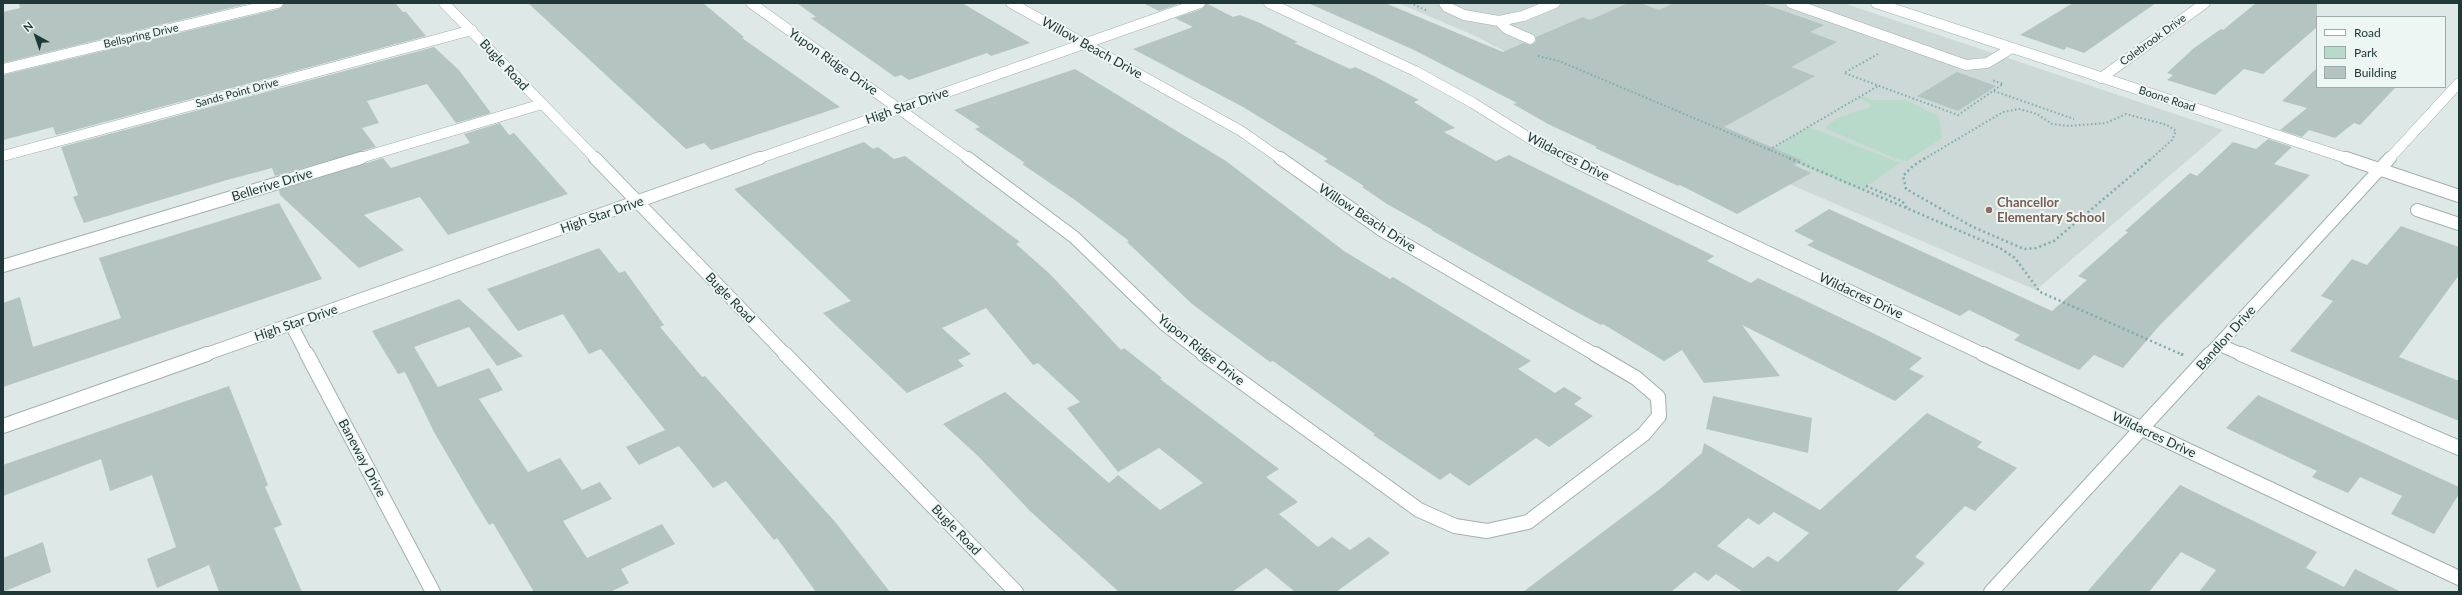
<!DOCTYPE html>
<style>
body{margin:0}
#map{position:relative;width:2462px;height:595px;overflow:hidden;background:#dee9e7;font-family:Lato,sans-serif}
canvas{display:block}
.frame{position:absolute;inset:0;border:4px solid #203838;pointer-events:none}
.legend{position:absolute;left:2316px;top:16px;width:130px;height:72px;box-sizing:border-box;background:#eef6f4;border:1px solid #9caaa9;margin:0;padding:5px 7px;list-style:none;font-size:12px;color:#203838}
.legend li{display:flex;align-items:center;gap:8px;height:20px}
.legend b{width:20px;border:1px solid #9caaa9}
.north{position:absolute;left:16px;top:16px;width:40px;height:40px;-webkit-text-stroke:3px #eef6f4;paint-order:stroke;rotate:320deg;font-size:11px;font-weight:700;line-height:16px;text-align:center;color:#203838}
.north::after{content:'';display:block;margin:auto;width:14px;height:18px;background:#203838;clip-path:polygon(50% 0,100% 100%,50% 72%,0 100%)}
</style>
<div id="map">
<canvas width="2462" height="595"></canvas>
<div class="frame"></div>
<ul class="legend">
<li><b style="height:5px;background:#fff"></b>Road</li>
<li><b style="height:11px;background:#b7daca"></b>Park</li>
<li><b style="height:11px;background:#b3c4c1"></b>Building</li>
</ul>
<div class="north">N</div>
</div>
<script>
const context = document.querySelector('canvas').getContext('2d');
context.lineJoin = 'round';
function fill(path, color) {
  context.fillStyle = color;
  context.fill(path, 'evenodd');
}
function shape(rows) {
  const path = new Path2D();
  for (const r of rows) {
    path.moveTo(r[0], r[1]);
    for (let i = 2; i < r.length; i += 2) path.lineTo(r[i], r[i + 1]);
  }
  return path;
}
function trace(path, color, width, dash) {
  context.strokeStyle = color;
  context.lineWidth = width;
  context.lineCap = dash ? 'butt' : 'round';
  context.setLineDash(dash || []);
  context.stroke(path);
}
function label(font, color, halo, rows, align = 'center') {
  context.font = font + ' Lato,sans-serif';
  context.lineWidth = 4;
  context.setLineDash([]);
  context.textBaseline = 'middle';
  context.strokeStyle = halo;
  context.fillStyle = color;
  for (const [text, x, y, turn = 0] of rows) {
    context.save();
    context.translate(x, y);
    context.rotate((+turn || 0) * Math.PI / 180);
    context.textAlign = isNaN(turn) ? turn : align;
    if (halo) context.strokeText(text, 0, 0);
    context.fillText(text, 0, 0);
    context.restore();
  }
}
const built = shape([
 [1398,3,1843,3,2223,130,2036,290,1626,114,1473,35]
]);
const green = shape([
 [1861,96,1871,100,1905,100,1936,115,1939,117,1942,138,1907,161,1897,159,1827,129,1826,126,1840,117,1870,107,1871,105,1867,102,1858,98],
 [1809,127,1900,163,1861,190,1769,151]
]);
const building = shape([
 [19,3,251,3,3,63,3,12,20,8],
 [284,3,395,3,403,12,406,12,426,36,56,135,53,127,3,140,3,75,279,9],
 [528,3,703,3,744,37,742,38,840,107,711,150,704,143,686,149],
 [797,3,962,3,1030,43,991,56,987,53,909,80,901,75,895,77,811,18,816,17],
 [1143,3,1181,3,1159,11],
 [1206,3,1233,17,1240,15,1260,23,1298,42,1294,43,1350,69,1355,67,1374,76,1419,100,1414,102,1455,128,1444,132,1496,161,1509,155,1714,256,1707,261,1751,283,1758,278,1883,338,1922,358,1909,369,1924,376,1895,401,1742,325,1780,376,1704,383,1682,350,1664,361,1603,324,1601,325,1571,309,1431,230,1433,230,1387,204,1362,187,1364,186,1324,161,1328,159,1243,107,1133,49,1193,27,1175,18,1202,9],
 [1308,3,1385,3,1503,52,1523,43,1531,45,1536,42,1536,37,1583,17,1590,20,1628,3,1640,3,1659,10,1674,3,1761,3,1824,25,1810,32,1837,42,1791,67,1815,76,1724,127,1802,160,1794,165,1811,173,1737,214,1680,185,1678,186,1595,148,1597,147,1548,124,1513,104,1517,103,1414,50],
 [2073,3,2156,3,2084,53,2067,47,2064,50,2020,35],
 [2256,3,2317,3,2317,27,2263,74,2244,69,2215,95,2167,80,2173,75,2167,73,2194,48,2221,29,2223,30],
 [434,47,459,70,491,113,456,123,427,84,367,101,379,123,362,128,376,147,275,176,272,168,227,180,84,223,73,197,78,195,61,147],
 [2317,68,2317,87,2396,87,2360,125,2354,123,2335,138,2309,130,2302,137,2280,130,2307,108,2282,101],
 [1075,69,1226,161,1344,251,1390,279,1393,277,1531,361,1518,369,1555,393,1564,387,1582,398,1574,404,1593,416,1549,447,1536,438,1469,486,1450,473,1440,480,1373,435,1375,434,1273,361,1270,362,1217,323,1191,303,1127,242,1129,241,1075,200,1022,164,1025,163,975,129,980,127,954,110],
 [1957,72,1996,86,1958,111,1917,96],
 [500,123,509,135,514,133,568,194,448,235,420,197,364,215,404,250,359,268,280,195,279,190,383,158,391,168,470,143,464,134],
 [2268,139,2292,147,2274,164,2310,175,2160,325,2123,368,2094,355,2079,370,2014,340,2020,335,1969,310,1960,316,1828,255,1807,245,1814,241,1794,231,1829,209,2052,311,2087,280,2078,276,2128,232,2125,231,2190,173,2197,176,2233,142,2256,149],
 [864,142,873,149,878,147,894,159,905,156,1020,242,1016,244,1050,274,1121,350,1124,348,1162,378,1160,379,1279,469,1266,477,1298,502,1279,514,1318,547,1332,537,1350,550,1369,537,1390,553,1336,592,1295,592,1266,568,1232,592,1119,592,1030,511,978,456,943,424,1005,392,1109,483,1118,475,1160,510,1203,483,1159,448,1118,472,1067,408,1080,402,1038,363,1033,365,986,308,942,328,971,354,958,360,964,366,907,393,823,313,851,301,734,189],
 [279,203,322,279,3,387,3,303,20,297,33,347,121,318,99,258],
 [2401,226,2459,247,2459,275,2399,357,2459,381,2459,421,2290,351,2333,301,2321,296,2352,259,2367,265],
 [599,248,619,273,625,271,664,325,660,327,702,377,705,376,836,523,890,592,816,592,777,538,774,540,726,481,713,488,679,446,639,465,626,447,665,430,601,349,589,354,563,314,518,331,487,289],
 [459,299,523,356,497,366,469,327,414,347,438,387,489,368,503,390,479,399,528,472,560,458,582,490,600,482,612,499,563,521,587,558,662,524,675,544,621,569,629,583,610,592,534,592,493,523,489,525,472,497,434,432,405,372,398,374,372,331],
 [229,386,268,485,265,487,282,525,274,528,302,592,219,592,209,565,157,588,147,559,176,547,152,475,110,491,101,459,3,496,3,465],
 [2258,395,2459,487,2459,494,2434,534,2391,514,2402,496,2360,477,2348,493,2312,477,2317,471,2226,428],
 [1713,396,1812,418,1808,453,1706,429],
 [1927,413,1982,442,1977,447,2017,468,1975,511,1965,506,1915,557,1925,563,1896,592,1743,592,1716,574,1708,581,1695,572,1671,592,1523,592,1660,489,1702,453,1704,443,1820,510],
 [1774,512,1809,533,1778,562,1768,556,1753,568,1717,546,1748,518,1759,525],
 [2180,485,2317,552,2306,568,2344,587,2355,569,2401,592,2199,592,2216,570,2181,552,2149,592,2087,592],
 [43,542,51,572,3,592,3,558]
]);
const pathFar2 = shape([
 [1410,3,1426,10],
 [1878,54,1844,73,1958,115,2003,84,1992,80],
 [1538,56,1559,61,1791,159],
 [1994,91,2074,119],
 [1769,150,1878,86],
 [1924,159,2003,112,2019,109,2037,114,2052,124,2069,126,2106,123,2126,114,2167,125,2176,131,2172,140,2151,159]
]);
const pathFar1 = shape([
 [1789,158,2000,248,2015,258,2040,292,2183,355],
 [1925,158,1913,166,1903,176,1906,189,1971,226,2024,249,2036,248,2054,241,2152,158],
 [1866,186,1902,201,1907,208]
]);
const path = shape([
 [2181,354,2183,355]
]);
const minorFar2 = shape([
 [444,3,596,159],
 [751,3,969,159],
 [1011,3,1241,131,1281,159],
 [1269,3,1415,71,1473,103,1537,143,1570,159],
 [1444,3,1447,7,1464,15,1499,21,1523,16,1555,3],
 [1791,3,1966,65,1987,63,2012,48],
 [1876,3,2349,159],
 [1499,21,1507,29,1530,39],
 [3,69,278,3],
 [2101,78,2205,3],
 [3,156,472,30],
 [357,159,542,104],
 [757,159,1200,3],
 [2389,159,2459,83]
]);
const minorFar1 = shape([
 [595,158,786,355],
 [968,158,1074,237,1164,324,1204,355],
 [1280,158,1383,231,1596,355],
 [1568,158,1985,355],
 [2346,158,2459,196],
 [2417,210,2459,224],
 [3,266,361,158],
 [291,324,307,355],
 [2220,345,2243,355],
 [204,355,760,158],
 [2209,355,2390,158]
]);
const minor = shape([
 [307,354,433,592],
 [785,354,1016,592],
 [1203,354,1419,510,1455,526,1487,531,1528,522,1644,434,1659,416,1658,397,1636,378,1595,354],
 [1983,354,2459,578],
 [2241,354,2459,448],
 [3,426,207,354],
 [1991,592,2210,354]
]);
const markers = [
 [1989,210,4,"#8d6e63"]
];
const farStreetnames = [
 ["Bellspring Drive",141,36,-13],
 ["Colebrook Drive",2153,40,-36],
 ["Sands Point Drive",237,93,-15],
 ["Boone Road",2167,99,18]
];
const streetNames = [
 ["Willow Beach Drive",1092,48,29],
 ["Yupon Ridge Drive",833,62,35],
 ["Bugle Road",504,65,47],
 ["High Star Drive",907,106,-19],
 ["Wildacres Drive",1568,157,27],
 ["Bellerive Drive",272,185,-17],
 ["High Star Drive",602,215,-19],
 ["Willow Beach Drive",1367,218,33],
 ["Wildacres Drive",1861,296,25],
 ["Bugle Road",730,298,46],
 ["High Star Drive",296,323,-19],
 ["Bandlon Drive",2226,338,-48],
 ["Yupon Ridge Drive",1201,350,38],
 ["Wildacres Drive",2154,435,25],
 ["Baneway Drive",362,458,62],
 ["Bugle Road",956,530,46]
];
const educationNames = [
 ["Chancellor",1997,203],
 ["Elementary School",1997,218]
];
fill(built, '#ccd9d6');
fill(green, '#b7daca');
fill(building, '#b3c4c1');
trace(minorFar2, '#a1b0af', 11);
trace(minorFar1, '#a1b0af', 14);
trace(minor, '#a1b0af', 16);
trace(pathFar2, '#7facaa', 2, [1.5, 2.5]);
trace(pathFar1, '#7facaa', 2.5, [2, 3]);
trace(path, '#7facaa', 3, [2.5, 3.5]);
trace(minorFar2, '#fff', 10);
trace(minorFar1, '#fff', 12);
trace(minor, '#fff', 14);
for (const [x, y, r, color] of markers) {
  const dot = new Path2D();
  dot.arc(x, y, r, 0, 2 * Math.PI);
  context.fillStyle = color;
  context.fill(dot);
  trace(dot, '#eef6f4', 1.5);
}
label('11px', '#203838', '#eef6f4', farStreetnames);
label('13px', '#203838', '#eef6f4', streetNames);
label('bold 13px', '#785e54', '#eef6f4', educationNames, 'left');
</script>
